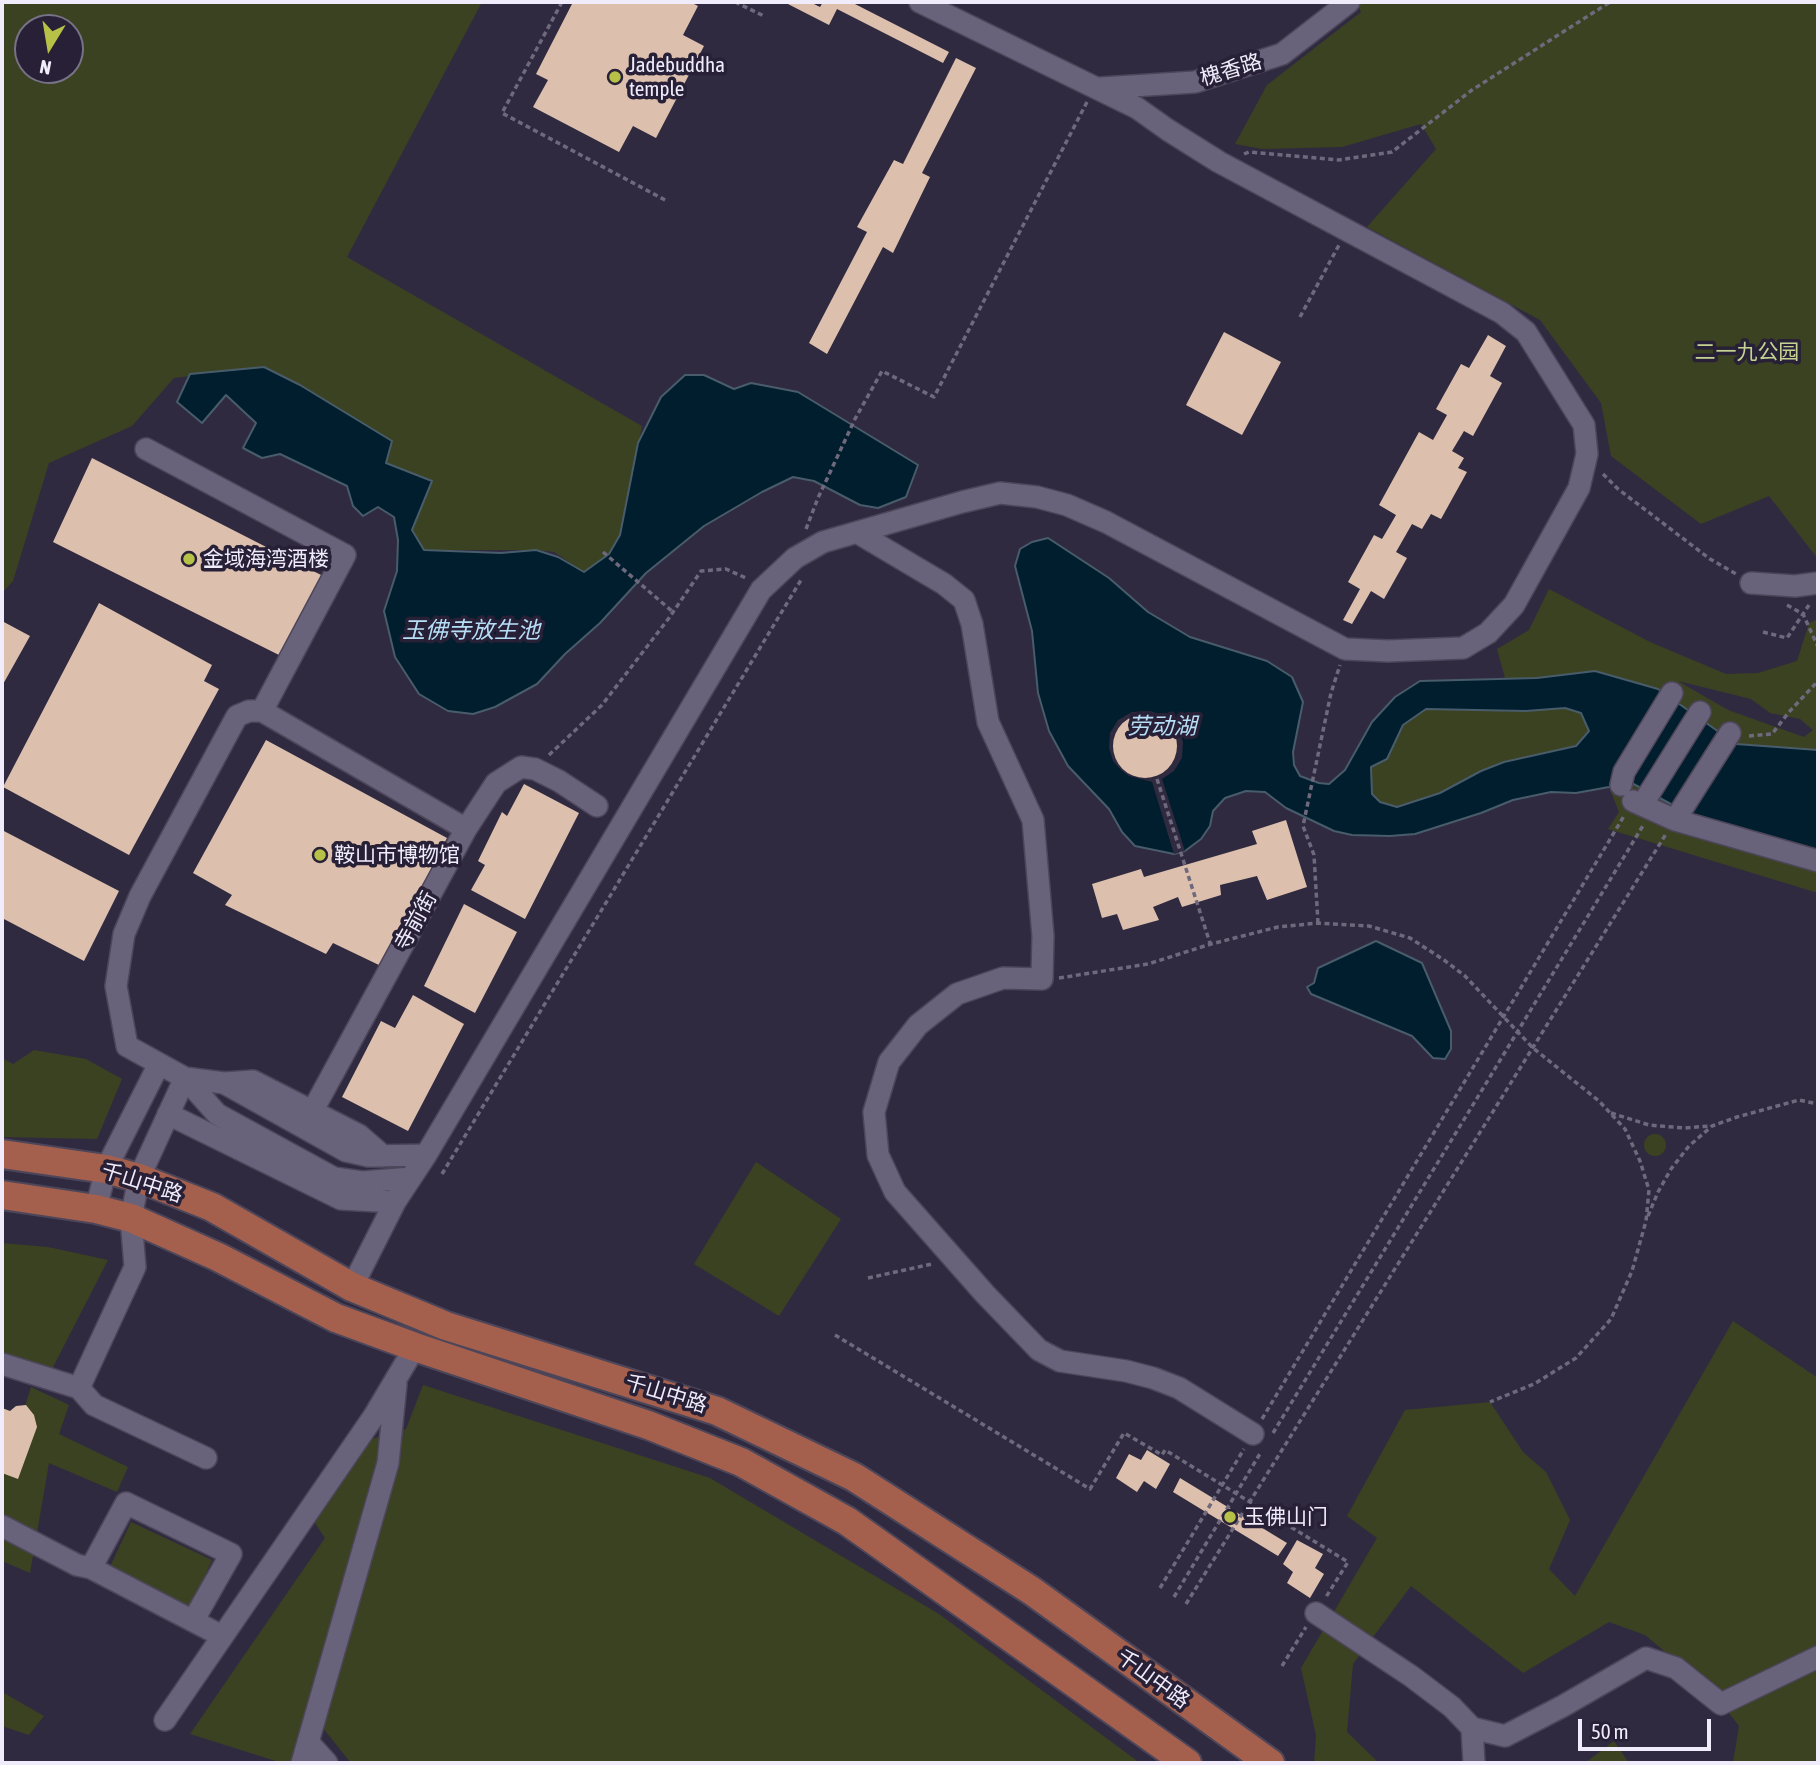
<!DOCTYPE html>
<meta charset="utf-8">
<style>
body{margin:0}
#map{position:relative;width:1820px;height:1765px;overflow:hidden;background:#302a40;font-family:"Asap Condensed",sans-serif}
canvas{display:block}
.frame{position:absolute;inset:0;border:4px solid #f0ecfb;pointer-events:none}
.north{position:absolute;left:14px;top:14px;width:70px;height:70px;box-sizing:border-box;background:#272036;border:2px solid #777285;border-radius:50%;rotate:191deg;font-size:19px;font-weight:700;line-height:28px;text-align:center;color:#f0ecfb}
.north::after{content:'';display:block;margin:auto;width:24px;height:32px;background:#b8c147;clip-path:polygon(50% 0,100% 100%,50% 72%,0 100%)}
.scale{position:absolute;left:1578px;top:1719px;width:133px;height:32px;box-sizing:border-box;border:4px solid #f0ecfb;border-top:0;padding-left:9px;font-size:21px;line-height:24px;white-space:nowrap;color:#f0ecfb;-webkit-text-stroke:5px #272036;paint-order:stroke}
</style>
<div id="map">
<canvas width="1820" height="1765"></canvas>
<div class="frame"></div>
<div class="north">N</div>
<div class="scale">50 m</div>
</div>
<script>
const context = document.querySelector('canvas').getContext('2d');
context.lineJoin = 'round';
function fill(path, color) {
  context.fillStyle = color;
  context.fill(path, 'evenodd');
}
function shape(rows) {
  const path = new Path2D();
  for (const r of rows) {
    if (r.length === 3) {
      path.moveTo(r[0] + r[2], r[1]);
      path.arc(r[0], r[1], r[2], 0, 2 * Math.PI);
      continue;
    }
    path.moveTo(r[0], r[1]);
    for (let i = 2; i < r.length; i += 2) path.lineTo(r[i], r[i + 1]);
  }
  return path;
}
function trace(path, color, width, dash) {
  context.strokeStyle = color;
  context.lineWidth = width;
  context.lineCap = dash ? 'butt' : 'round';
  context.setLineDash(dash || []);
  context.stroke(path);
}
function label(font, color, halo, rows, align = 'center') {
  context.font = font + ' "Asap Condensed","Noto Sans SC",sans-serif';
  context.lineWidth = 7;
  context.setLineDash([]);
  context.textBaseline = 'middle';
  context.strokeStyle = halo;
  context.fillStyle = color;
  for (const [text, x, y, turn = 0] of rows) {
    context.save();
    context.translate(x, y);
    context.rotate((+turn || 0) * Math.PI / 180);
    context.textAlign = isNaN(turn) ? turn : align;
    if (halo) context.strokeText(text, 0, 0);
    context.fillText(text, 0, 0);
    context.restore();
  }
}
const green = shape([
 [2,2,482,2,347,257,642,426,621,535,609,554,584,572,554,552,536,550,424,550,412,530,431,481,386,462,391,441,264,367,174,378,132,426,49,463,13,581,2,593],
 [28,28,70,28,70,70,28,70],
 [1357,2,1818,2,1818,559,1769,496,1701,524,1611,456,1601,403,1540,320,1367,227,1436,149,1421,124,1342,147,1262,149,1235,144,1267,85,1361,12],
 [1549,589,1650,642,1726,674,1758,673,1797,661,1809,623,1818,619,1818,893,1608,829,1619,812,1609,787,1629,681,1505,678,1497,649,1529,630],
 [1678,681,1751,699,1770,713,1800,719,1813,730,1804,737,1728,710],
 [1565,708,1581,713,1590,732,1576,746,1504,762,1481,771,1440,793,1397,807,1380,802,1372,794,1371,767,1387,759,1404,725,1426,709,1526,711],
 [34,1050,86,1059,122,1079,97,1139,2,1137,2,1058,13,1064],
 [1655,1145,11],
 [756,1162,841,1219,779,1316,694,1264],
 [2,1243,48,1247,108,1260,51,1371,2,1355],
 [1733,1321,1818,1378,1818,1763,1733,1763,1739,1726,1712,1691,1645,1635,1609,1622,1523,1673,1411,1586,1353,1664,1347,1732,1379,1763,1314,1763,1316,1735,1301,1668,1377,1538,1347,1516,1405,1410,1490,1402,1523,1452,1546,1472,1570,1520,1549,1569,1575,1596],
 [423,1385,710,1478,939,1614,1140,1763,351,1763,314,1717,293,1763,282,1763,190,1734,325,1538,311,1517,358,1443,406,1429],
 [31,1387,69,1405,59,1434,128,1467,117,1492,49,1463,30,1573,2,1561,2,1471,5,1471],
 [131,1522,212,1560,190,1609,108,1571],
 [2,1692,44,1716,29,1735,2,1726],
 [1614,1741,1629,1763,1585,1763]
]);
const water = shape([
 [264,367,300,385,392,441,386,463,432,481,412,530,424,550,501,553,536,550,558,557,584,572,609,554,620,535,638,443,661,397,685,375,704,375,734,389,751,383,798,392,918,465,906,497,878,508,860,505,814,481,793,477,762,492,704,526,646,573,600,623,565,654,537,684,495,707,473,714,448,711,419,694,395,657,384,611,397,571,398,540,394,517,378,507,363,516,353,506,347,486,280,454,262,458,243,448,256,423,226,395,202,423,177,402,190,374,264,367],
 [1048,538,1109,578,1148,612,1190,637,1267,661,1292,677,1303,702,1293,752,1294,765,1300,776,1319,783,1329,784,1345,770,1372,722,1395,697,1420,681,1537,678,1595,671,1658,689,1736,744,1818,750,1818,854,1699,819,1626,780,1609,787,1576,793,1551,792,1513,800,1481,813,1415,834,1390,836,1352,835,1334,831,1286,808,1265,792,1246,791,1225,798,1213,811,1210,826,1201,839,1185,851,1174,854,1135,846,1122,832,1109,809,1068,766,1049,731,1038,693,1032,631,1015,566,1020,549,1032,542,1048,538],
 [1565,708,1581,713,1589,731,1576,746,1504,762,1481,771,1440,793,1397,807,1380,802,1372,794,1371,767,1387,759,1403,725,1426,709,1526,711,1565,708],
 [1376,941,1422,963,1451,1031,1451,1049,1445,1059,1433,1058,1412,1036,1311,994,1307,987,1314,983,1318,968,1376,941]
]);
const pier = shape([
 [1150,711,1167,717,1178,728,1183,742,1182,758,1174,771,1162,779,1185,851,1174,854,1152,782,1129,776,1121,770,1113,761,1109,748,1110,733,1118,720,1132,712]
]);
const building = shape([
 [573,2,690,2,698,6,683,35,704,46,656,138,633,126,619,152,533,107,548,80,536,74],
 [784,2,810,2,820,7,823,2,851,2,949,52,943,63,837,9,829,25],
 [956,58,976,68,922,173,930,177,893,253,883,247,827,354,809,343,867,232,857,227,894,160,903,164],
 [1224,332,1281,362,1242,435,1186,405],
 [1488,335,1506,346,1490,376,1502,383,1473,436,1464,431,1452,451,1464,458,1458,468,1467,472,1441,519,1431,514,1422,529,1412,524,1396,552,1407,558,1384,599,1371,591,1352,624,1343,620,1360,589,1348,582,1374,535,1382,539,1396,515,1379,505,1419,432,1433,440,1447,415,1436,409,1461,364,1469,368],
 [92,458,323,576,281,656,53,542],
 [99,603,212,665,204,681,219,689,129,855,3,787],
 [2,621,30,636,2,686],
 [1145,746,32],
 [266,740,447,838,381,966,333,943,326,954,225,905,232,895,193,873],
 [524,784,579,813,525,919,471,890,485,865,478,861,502,812,507,816],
 [1286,820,1307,887,1267,900,1257,876,1220,885,1221,895,1182,907,1178,897,1153,907,1159,920,1123,930,1117,914,1102,918,1092,884,1141,869,1144,877,1257,844,1252,831],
 [2,830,119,891,84,961,2,918],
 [464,904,517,932,475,1013,424,986],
 [413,995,464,1024,408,1131,342,1097,381,1021,395,1028],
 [26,1405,34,1415,37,1427,18,1479,2,1473,2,1408,10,1411,16,1406],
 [1147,1450,1170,1464,1156,1489,1144,1481,1137,1492,1116,1478,1129,1454,1141,1460],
 [1180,1478,1287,1543,1278,1556,1173,1492],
 [1297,1540,1323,1554,1315,1568,1324,1574,1310,1598,1287,1583,1293,1572,1283,1564]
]);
const path = shape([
 [562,2,502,113,667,201],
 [735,2,764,16],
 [1244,154,1249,152,1339,160,1392,152,1472,90,1610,2],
 [1300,317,1339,245],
 [1603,474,1618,489,1710,559,1736,574],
 [806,529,818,498,855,419,882,371,934,397,1087,102],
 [603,552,673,612],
 [1787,605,1803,614,1818,647],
 [1763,632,1787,638,1811,602],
 [1749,736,1772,734,1789,712,1818,681],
 [549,755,602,705,669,618,701,571,726,569,746,578],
 [1157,779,1210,943],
 [1318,923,1314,855,1303,826,1331,693,1340,665],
 [1059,978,1148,964,1211,944,1278,927,1318,923,1369,926,1410,938,1444,960,1465,976,1533,1048,1599,1101,1625,1129,1640,1161,1649,1190,1646,1221,1632,1271,1611,1319,1576,1358,1534,1384,1490,1402],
 [1611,1113,1649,1125,1684,1128,1710,1126],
 [442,1174,801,580],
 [1648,1216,1658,1192,1671,1169,1689,1146,1712,1126,1737,1117,1799,1100,1818,1104],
 [868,1278,932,1264],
 [835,1335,1090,1489,1124,1433,1162,1455,1165,1450,1348,1562,1326,1597],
 [1262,1419,1624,816],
 [1273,1433,1644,824],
 [1160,1588,1244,1449],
 [1174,1597,1261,1452],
 [1186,1604,1666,834],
 [1282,1666,1306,1627]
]);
const minor = shape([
 [1101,88,1195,82,1282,54,1349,2],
 [146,449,345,555,262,711,249,711,237,716,140,896,124,934,116,986,127,1046,185,1078,217,1114,334,1178,362,1182,411,1178],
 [858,533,944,584,964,600,972,624,988,722,1033,820,1043,936,1042,979,1003,978,957,994,918,1025,889,1062,874,1112,878,1155,895,1192,985,1294,1039,1350,1060,1361,1126,1371,1153,1378,1179,1388,1253,1434],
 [1751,583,1795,586,1818,583],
 [262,711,466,829,313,1110],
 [1621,785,1624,772,1672,693],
 [1647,797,1700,712],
 [1633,801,1675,820,1818,861],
 [1680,812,1730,733],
 [466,829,496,783,521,767,535,769,559,781,597,806],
 [185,1078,224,1083,346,1151,368,1156,426,1155],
 [224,1083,253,1081,359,1135,383,1156],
 [168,1114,341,1199,395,1202],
 [96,1209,106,1169,159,1064],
 [352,1287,395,1202,426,1155,761,590,795,558,823,542,962,502,1000,493,1037,497,1067,505,1106,522,1345,649,1388,651,1463,648,1488,633,1514,605,1579,488,1587,454,1584,425,1526,332,1502,313,1219,162,1168,130,1137,108,920,2],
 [2,1364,79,1388,94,1405,206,1458],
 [79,1388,135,1267,131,1218,139,1178,185,1078],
 [2,1526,77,1565,91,1568,222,1636],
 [91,1568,126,1503,231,1554,193,1621],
 [1316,1613,1411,1676,1452,1707,1472,1728,1474,1763],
 [165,1720,374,1416,415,1347],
 [1472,1728,1505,1736,1563,1706,1646,1658,1676,1668,1721,1704,1818,1657],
 [308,1742,327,1763],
 [302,1763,388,1463,396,1384]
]);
const major = shape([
 [2,1154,106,1169,139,1178,212,1207,352,1287,446,1326,717,1411,854,1477,1032,1591,1270,1763],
 [2,1195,96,1209,131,1218,218,1257,336,1318,415,1347,648,1425,741,1462,847,1521,1187,1763]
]);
const markers = [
 [615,77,7,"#b8c147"],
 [189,559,7,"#b8c147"],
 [320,855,7,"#b8c147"],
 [1230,1517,7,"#b8c147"]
];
const poiNames = [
 ["Jadebuddha",629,65],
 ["temple",629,89],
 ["金域海湾酒楼",203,559],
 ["鞍山市博物馆",334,855],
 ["玉佛山门",1244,1517]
];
const streetNames = [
 ["槐香路",1231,70,-17],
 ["寺前街",416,921,-61],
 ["千山中路",142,1183,18],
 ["千山中路",666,1394,17],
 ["千山中路",1153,1679,36]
];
const parkNames = [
 ["二一九公园",1747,352]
];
const waterNames = [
 ["玉佛寺放生池",471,631],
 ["劳动湖",1162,727]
];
fill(green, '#3b4221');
fill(water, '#001e2d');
trace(water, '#485c6b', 2);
fill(pier, '#302a40');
fill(building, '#dcc0ad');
trace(minor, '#4d465a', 24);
trace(major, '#4d465a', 32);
trace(path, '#6e697c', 3.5, [5, 3.5]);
trace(minor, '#68627b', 21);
trace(major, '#a5604d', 28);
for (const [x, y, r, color] of markers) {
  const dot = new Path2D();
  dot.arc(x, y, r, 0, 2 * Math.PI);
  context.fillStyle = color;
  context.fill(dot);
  trace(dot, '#272036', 2.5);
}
label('21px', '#f0ecfb', '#272036', poiNames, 'left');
label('21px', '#f0ecfb', '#272036', streetNames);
label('21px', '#c4d391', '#272036', parkNames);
label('italic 23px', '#b6def6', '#272036', waterNames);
</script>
